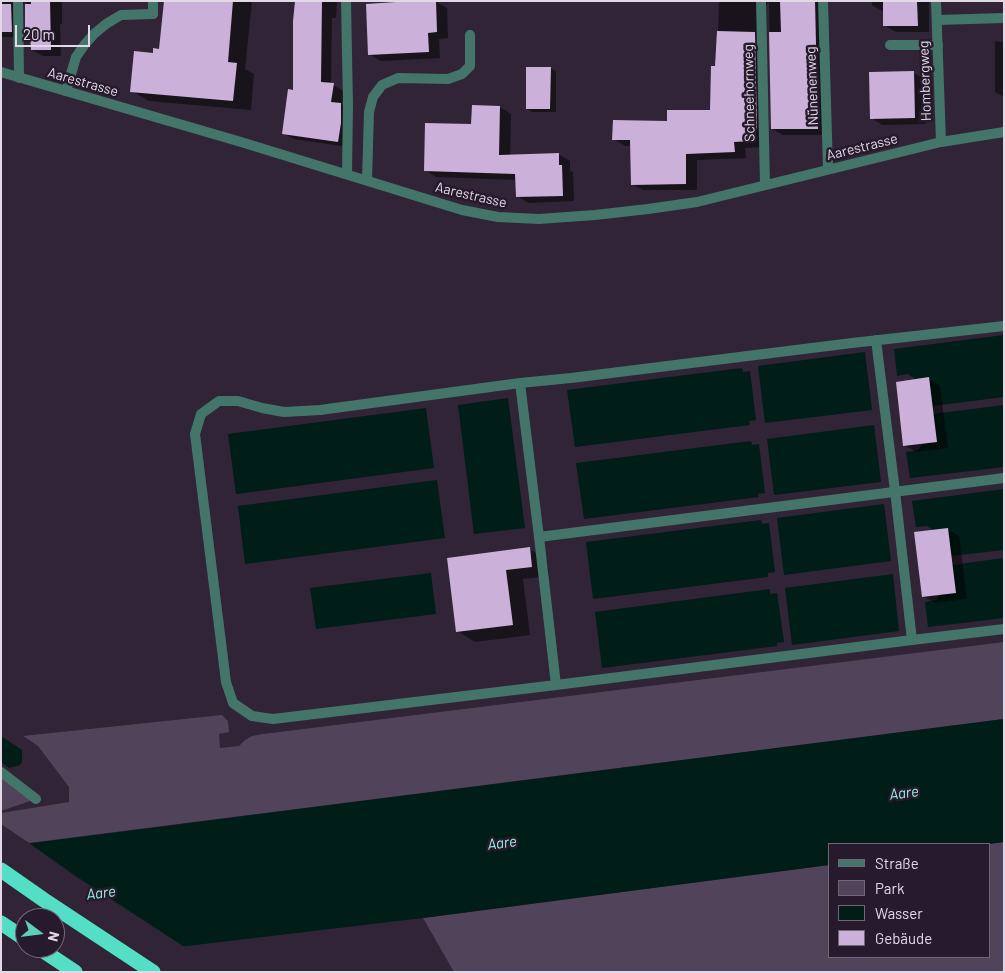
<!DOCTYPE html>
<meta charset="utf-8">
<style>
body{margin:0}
#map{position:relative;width:1005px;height:973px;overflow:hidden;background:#302436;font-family:Barlow,sans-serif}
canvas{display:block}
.frame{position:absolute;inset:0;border:2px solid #e1d9e5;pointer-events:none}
.legend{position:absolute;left:828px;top:843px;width:162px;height:115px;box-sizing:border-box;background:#261a2c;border:1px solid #716676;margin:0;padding:6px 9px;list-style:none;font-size:15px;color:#e1d9e5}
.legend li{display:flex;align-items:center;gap:10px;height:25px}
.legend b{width:25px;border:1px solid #716676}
.north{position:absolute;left:15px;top:908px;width:50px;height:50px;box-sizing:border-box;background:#261a2c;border:1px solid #716676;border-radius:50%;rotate:105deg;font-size:14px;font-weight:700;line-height:20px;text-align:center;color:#e1d9e5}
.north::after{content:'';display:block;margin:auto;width:18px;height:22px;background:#5dceb9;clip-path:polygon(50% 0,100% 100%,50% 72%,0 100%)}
.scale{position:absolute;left:15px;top:25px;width:75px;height:22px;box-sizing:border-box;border:2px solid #e1d9e5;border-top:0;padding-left:6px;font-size:15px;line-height:18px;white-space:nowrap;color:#e1d9e5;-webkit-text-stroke:4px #261a2c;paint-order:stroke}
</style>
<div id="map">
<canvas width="1005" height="973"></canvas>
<div class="frame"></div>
<ul class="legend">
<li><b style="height:6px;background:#43756a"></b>Straße</li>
<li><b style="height:14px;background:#514359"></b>Park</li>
<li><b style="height:14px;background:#001d17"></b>Wasser</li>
<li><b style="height:14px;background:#cbb0da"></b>Gebäude</li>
</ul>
<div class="north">N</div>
<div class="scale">20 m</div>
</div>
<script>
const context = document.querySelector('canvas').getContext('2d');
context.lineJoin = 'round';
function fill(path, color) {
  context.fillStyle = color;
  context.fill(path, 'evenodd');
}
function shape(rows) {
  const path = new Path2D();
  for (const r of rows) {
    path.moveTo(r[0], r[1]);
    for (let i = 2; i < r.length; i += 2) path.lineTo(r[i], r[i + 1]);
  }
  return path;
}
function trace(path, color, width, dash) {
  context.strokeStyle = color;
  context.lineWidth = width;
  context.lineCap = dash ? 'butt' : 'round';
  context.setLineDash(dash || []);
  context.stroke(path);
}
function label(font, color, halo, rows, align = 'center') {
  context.font = font + ' Barlow,sans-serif';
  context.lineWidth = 5;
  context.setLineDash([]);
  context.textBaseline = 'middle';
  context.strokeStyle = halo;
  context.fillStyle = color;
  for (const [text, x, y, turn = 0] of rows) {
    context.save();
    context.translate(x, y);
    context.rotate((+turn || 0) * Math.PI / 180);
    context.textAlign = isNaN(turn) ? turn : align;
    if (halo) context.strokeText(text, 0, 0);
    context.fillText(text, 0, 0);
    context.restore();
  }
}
const green = shape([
 [1004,642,1004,719,29,843,1,824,1,813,69,802,69,787,38,746,23,736,222,715,228,721,229,732,219,734,220,748,239,746,245,740,252,736,263,734],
 [1,772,36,799,1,811],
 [1004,842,1004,972,454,972,423,918,829,865,829,957,989,957,989,844,988,844]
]);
const water = shape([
 [1004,335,1004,397,933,406,929,378,915,379,908,374,897,376,894,349],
 [865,352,872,410,765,423,758,366],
 [742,368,743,372,750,371,756,420,749,421,750,425,575,447,567,390],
 [508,398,525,528,474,534,458,405],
 [1004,405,1004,467,910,478,906,452,918,450,923,444,937,442,933,414],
 [426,408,434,468,236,494,228,434],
 [874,425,881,482,774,495,767,439],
 [751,441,752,445,759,444,765,493,758,494,759,497,584,519,576,463],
 [437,480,445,538,245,564,238,506],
 [1004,489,1004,550,951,556,933,530,927,526,916,527,912,501],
 [884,504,891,561,784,575,777,518],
 [761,520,762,524,769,523,775,572,768,573,768,577,593,599,586,542],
 [1004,558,1004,618,928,627,925,602,936,600,941,594,952,565],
 [431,573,436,614,316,629,310,588],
 [893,574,899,631,792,645,785,588],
 [770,589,770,594,777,593,784,642,777,643,777,646,602,668,595,612],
 [1004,719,1004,842,988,844,829,844,829,865,423,918,1,968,1,847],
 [25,918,55,918,55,948,25,948],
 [1,736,22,750,22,762,20,765,9,768,1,762]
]);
const pier = shape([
 [26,841,74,875,186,948,3,970,1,968,1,844],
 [25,918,55,918,55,948,25,948]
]);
const shadow = shape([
 [1,1,25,1,22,7,22,37,1,37],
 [26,1,62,1,62,24,60,24,61,56,43,56,32,50,32,34,27,31],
 [165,1,252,1,245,69,254,74,251,110,149,101,132,91,154,54,160,50],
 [296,1,337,1,336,18,332,18,331,84,344,91,342,105,351,111,348,147,294,139,283,133,294,91],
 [435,1,447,8,448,38,439,39,440,58,381,61,369,54],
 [719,1,826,1,829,135,783,135,772,129,769,2,767,4,765,8,765,147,745,148,746,158,697,160,697,190,643,190,632,184,632,146,625,146,614,139,668,122,711,111,717,67],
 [872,1,929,1,929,32,896,32,884,25,884,12,872,5],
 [995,41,1004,42,1004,97,995,92],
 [550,68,556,71,556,112,532,112,527,109],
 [914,73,925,80,926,124,882,125,871,118],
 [473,106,500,107,511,114,510,156,558,154,570,161,570,171,573,172,574,201,528,203,517,196,517,180,436,177,425,170,472,126],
 [929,379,940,386,948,448,916,452,904,445],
 [947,529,959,536,967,599,935,603,923,596],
 [529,549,547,559,549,576,523,579,530,635,475,642,457,631,448,559]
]);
const building = shape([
 [31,1,50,1,51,50,31,50,30,32,25,32,25,4,31,4],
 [164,1,233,1,228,62,237,63,233,101,130,92,134,51,153,53,153,48,159,49],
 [295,1,322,1,321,82,334,83,331,102,341,103,341,123,338,142,282,134,288,89,293,90,293,21],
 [411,1,436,1,437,32,428,33,429,52,368,55,366,4],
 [780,1,815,1,818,129,771,129,769,32,781,32],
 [883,1,917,1,918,26,883,26],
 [1,4,11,4,12,32,1,32],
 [717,31,755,32,757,130,753,130,753,141,734,142,735,152,686,154,686,184,631,185,630,140,612,140,613,120,667,121,667,110,710,110,711,66,715,66],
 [526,67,551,67,550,109,526,109],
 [914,71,915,118,870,119,869,72],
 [472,105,500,106,499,155,559,153,559,165,562,165,563,196,516,197,515,174,424,171,425,123,471,124],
 [929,377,937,442,903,446,896,382],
 [948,528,956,593,922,597,914,532],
 [530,547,532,567,506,570,513,625,456,632,447,558]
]);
const lane = shape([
 [18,1,19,78],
 [346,1,348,105,347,174],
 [890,45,938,45],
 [66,91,76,57,85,44,94,34,106,24,121,15,153,14],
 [367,180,369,112,373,97,382,85,398,78,448,79,462,74,470,66,470,35],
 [876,340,895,491,912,640,1004,629],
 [520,383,539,537,556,685,273,719,252,716,233,703,226,682,195,434,201,414,219,401,238,401,262,408,284,412,320,410,520,383,571,378,852,343,1004,326],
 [539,537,1004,478],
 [556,685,912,640],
 [1,772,36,799]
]);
const street = shape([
 [761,1,765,185],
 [823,1,828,169],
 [936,1,941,142],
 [153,14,153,1],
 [937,20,1004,18],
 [1,72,241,142,462,210,498,217,539,219,595,215,648,209,697,202,941,142,1004,132]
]);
const highway = shape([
 [1,870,44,900,153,972],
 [1,923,25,939],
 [39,948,75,972]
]);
const streetNames = [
 ["Hombergweg",925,81,-92],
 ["Aarestrasse",83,82,16],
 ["Nünenenweg",812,86,-92],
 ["Schneehornweg",749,93,-91],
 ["Aarestrasse",862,147,-14],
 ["Aarestrasse",471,195,13]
];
const waterNames = [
 ["Aare",904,793,-7],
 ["Aare",502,843,-7],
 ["Aare",101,893,-7]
];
fill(green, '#514359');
fill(water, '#001d17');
fill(pier, '#302436');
fill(shadow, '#0007');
fill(building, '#cbb0da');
trace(lane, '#43756a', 10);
trace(street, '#43756a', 10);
trace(highway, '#53dec5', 15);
label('14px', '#e1d9e5', '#261a2c', streetNames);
label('italic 15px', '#94f3df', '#261a2c', waterNames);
</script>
